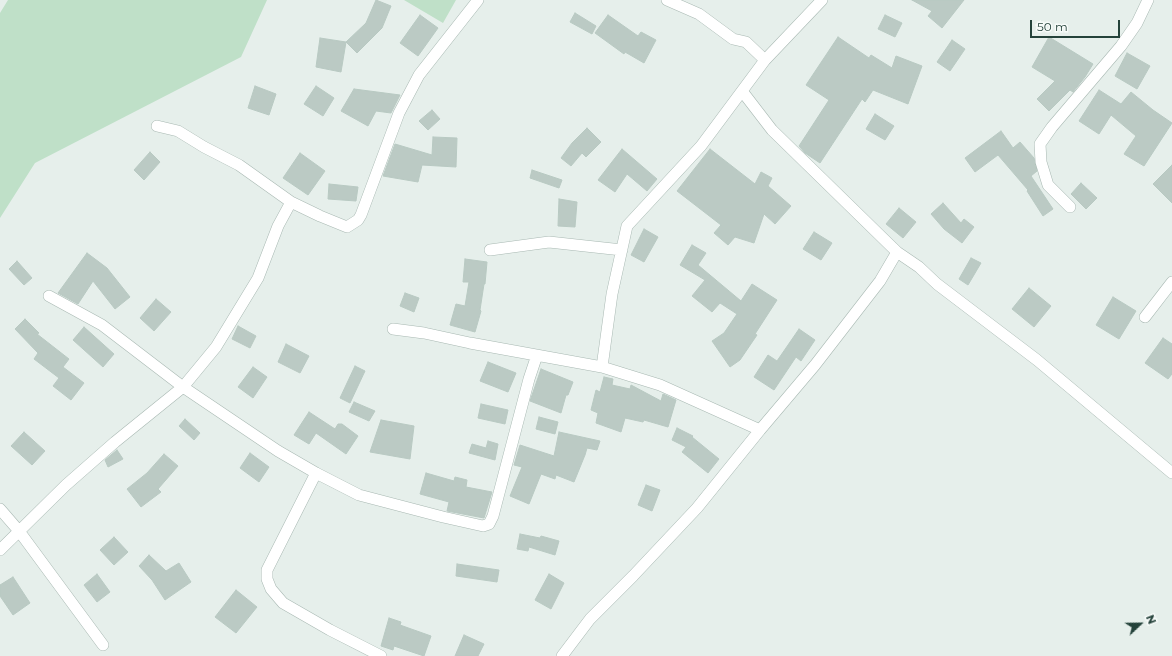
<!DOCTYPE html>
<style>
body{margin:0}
#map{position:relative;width:1172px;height:656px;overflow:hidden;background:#e6efeb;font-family:Montserrat,sans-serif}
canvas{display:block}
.north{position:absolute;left:1120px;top:604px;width:40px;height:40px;-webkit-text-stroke:3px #f7fbf9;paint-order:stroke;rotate:68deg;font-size:11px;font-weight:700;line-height:16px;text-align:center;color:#24423a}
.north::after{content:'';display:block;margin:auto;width:14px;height:18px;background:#24423a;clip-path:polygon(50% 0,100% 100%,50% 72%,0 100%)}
.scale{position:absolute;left:1030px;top:20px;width:90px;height:18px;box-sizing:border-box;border:2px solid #24423a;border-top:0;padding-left:5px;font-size:12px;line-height:14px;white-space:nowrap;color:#24423a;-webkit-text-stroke:3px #f7fbf9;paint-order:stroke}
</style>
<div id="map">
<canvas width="1172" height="656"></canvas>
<div class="north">N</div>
<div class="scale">50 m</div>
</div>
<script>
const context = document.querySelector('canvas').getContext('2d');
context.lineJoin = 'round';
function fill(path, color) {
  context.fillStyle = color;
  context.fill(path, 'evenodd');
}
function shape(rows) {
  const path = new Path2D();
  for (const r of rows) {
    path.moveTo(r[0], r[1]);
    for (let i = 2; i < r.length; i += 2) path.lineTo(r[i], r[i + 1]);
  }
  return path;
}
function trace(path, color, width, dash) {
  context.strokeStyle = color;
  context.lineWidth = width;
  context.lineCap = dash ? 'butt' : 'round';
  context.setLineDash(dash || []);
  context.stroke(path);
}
const green = shape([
 [8,0,267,0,241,57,35,163,0,218,0,13],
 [404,0,456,0,443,23]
]);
const building = shape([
 [376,0,391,6,382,28,357,53,346,42,366,23,376,0],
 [912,0,964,0,942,28,928,16,932,11,912,0],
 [575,13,596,26,592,34,570,22,575,13],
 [420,15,438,28,418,56,400,43,420,15],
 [608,15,638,36,641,32,656,40,644,63,625,52,624,54,595,33,608,15],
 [885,15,902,23,895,37,878,29,885,15],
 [838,37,869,58,871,55,892,68,896,56,922,66,908,104,873,90,865,102,862,99,820,163,805,153,799,146,829,100,806,85,838,37],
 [1049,37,1093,64,1085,77,1073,92,1070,90,1049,111,1037,99,1055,81,1032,67,1049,37],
 [320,38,346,42,341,72,316,67,320,38],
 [952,40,965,49,950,71,937,62,952,40],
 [1127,53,1150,66,1137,89,1115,76,1127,53],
 [255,86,276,94,269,115,248,108,255,86],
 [316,86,334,98,323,116,304,104,316,86],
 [354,89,400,95,391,113,376,111,368,126,341,111,354,89],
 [1099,90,1121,104,1131,92,1153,110,1172,123,1144,166,1124,154,1136,136,1111,115,1099,134,1079,121,1099,90],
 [432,110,440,119,428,130,419,121,432,110],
 [875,114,894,126,885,140,866,129,875,114],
 [587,128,601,142,586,157,582,153,571,166,561,158,572,143,587,128],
 [1001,131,1013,148,1020,142,1034,158,1037,171,1031,176,1053,209,1043,216,1027,191,1028,190,998,155,975,172,965,158,1001,131],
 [433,137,457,138,456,167,422,165,418,182,383,176,395,144,432,155,433,137],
 [622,149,657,179,647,191,627,174,615,192,598,180,622,149],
 [710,149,755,184,761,172,772,178,768,186,791,206,775,224,764,214,754,243,735,237,728,245,714,233,721,225,677,191,710,149],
 [150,152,160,162,144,180,134,170,150,152],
 [300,153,325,171,308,195,283,178,300,153],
 [1172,165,1172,203,1153,184,1172,165],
 [532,170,562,180,559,188,530,178,532,170],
 [1081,183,1097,198,1086,209,1071,194,1081,183],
 [329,184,358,187,356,201,328,199,329,184],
 [559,199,577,202,575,227,558,226,559,199],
 [943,203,961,223,964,219,974,227,962,243,944,229,931,214,943,203],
 [899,208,916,222,903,238,886,224,899,208],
 [644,229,658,237,644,262,631,255,644,229],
 [814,232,832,243,821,260,803,249,814,232],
 [692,245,706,253,698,265,741,301,752,284,777,300,755,334,757,335,740,360,730,367,712,341,724,333,737,314,720,303,712,312,692,296,705,280,680,265,692,245],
 [87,253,107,268,130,297,115,309,93,281,78,304,58,293,87,253],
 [971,258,981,263,968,285,959,279,971,258],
 [465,259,487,262,485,284,484,284,480,310,481,311,475,332,450,325,456,304,465,306,469,282,463,282,465,259],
 [17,261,32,278,24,285,9,269,17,261],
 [1029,288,1051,306,1034,327,1012,309,1029,288],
 [405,293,419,298,414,312,400,306,405,293],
 [1113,297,1136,311,1119,339,1096,325,1113,297],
 [156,299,171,312,154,331,140,318,156,299],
 [25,319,39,333,37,334,69,359,63,367,84,383,71,400,53,386,59,378,34,359,38,353,15,329,25,319],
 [238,326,256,336,250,348,232,339,238,326],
 [84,327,114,354,103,367,73,340,84,327],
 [799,329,815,340,801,361,796,357,774,390,754,377,768,355,777,361,799,329],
 [1163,338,1172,344,1172,374,1168,379,1145,363,1163,338],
 [286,344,309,356,300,373,278,362,286,344],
 [488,362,516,373,508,392,480,381,488,362],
 [355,366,365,371,350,403,340,398,355,366],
 [253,367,267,377,253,398,238,387,253,367],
 [541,369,573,382,568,395,566,395,561,413,530,401,541,369],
 [604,377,613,379,612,385,630,389,631,385,661,401,663,394,676,400,668,427,644,420,643,422,625,418,621,432,596,423,598,413,591,410,596,390,600,392,604,377],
 [354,402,375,411,369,421,349,412,354,402],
 [481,404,508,410,505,424,478,418,481,404],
 [309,412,335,429,338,424,342,424,358,436,346,454,316,433,309,444,294,435,309,412],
 [539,417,558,422,555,434,536,429,539,417],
 [185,419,200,433,194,440,179,426,185,419],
 [381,420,414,426,410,459,370,452,381,420],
 [677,428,693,436,692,437,719,459,708,473,682,452,686,447,672,440,677,428],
 [24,432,45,451,32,465,11,446,24,432],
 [559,432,600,441,597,450,587,448,585,455,574,482,556,475,555,479,541,474,529,504,510,496,522,467,514,465,520,445,554,456,559,432],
 [488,441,498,444,495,460,469,453,472,444,486,448,488,441],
 [117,450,123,459,108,467,105,460,117,450],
 [250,453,269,467,259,482,240,468,250,453],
 [164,454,178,466,158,489,161,492,141,507,127,489,147,473,164,454],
 [426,473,454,481,455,477,467,480,466,487,492,492,484,518,447,511,449,502,420,494,426,473],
 [646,485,660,490,652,511,638,505,646,485],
 [520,534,540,538,541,536,559,541,555,555,529,547,528,551,517,549,520,534],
 [114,537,128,552,114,565,100,550,114,537],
 [149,555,166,571,179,563,191,582,165,600,152,580,139,566,149,555],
 [457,564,499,570,497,582,456,576,457,564],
 [97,574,110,592,97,602,84,585,97,574],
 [549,574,564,583,551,609,535,600,549,574],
 [13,577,30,603,13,615,0,596,0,585,13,577],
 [236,590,257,607,236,633,215,617,236,590],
 [389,618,401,622,400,625,431,636,424,656,394,646,393,650,381,646,389,618],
 [464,635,484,644,478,656,455,656,464,635]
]);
const minor = shape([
 [667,0,699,14,733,39,746,42,765,60],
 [157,126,178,131,204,147,239,165,291,202,320,216,347,227,358,220,361,215,399,113,419,75,478,0],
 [1070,207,1048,185,1041,162,1040,144,1052,127,1121,46,1137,23,1148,0],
 [490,250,549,242,622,250],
 [897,252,919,267,937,284,1037,360,1172,473],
 [49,296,102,325,183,387,278,451,316,473,359,495,443,517,483,526,489,524,493,516,529,379,537,355],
 [1145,317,1172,282],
 [393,329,424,333,470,343,602,367,660,385,760,430],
 [602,367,612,294,627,226,701,146,765,60,822,0],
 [316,473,267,570,267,579,271,589,283,603,330,630,381,656],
 [0,509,19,531,103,645],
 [0,550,66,485,115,442,183,387,216,347,258,278,278,226,291,202],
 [562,656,590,619,633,576,697,508,760,430,815,365,880,281,897,252,772,130,742,91]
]);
fill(green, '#bfe0c8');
fill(building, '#bbcac4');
trace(building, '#b8c9c2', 1);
trace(minor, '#a8b8b2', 12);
trace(minor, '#fff', 11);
</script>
